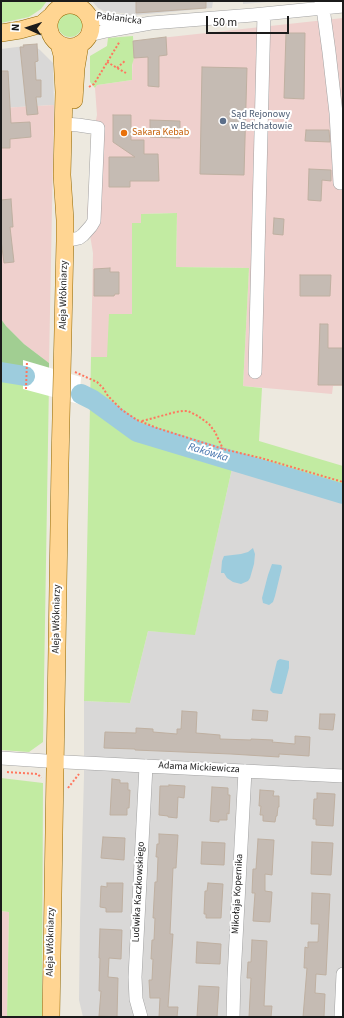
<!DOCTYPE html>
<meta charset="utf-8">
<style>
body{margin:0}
#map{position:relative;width:344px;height:1018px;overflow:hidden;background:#ede9df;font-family:"Source Sans 3",sans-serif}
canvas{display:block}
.frame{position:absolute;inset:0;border:2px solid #1b1b1b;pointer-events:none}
.north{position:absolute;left:8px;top:8px;width:40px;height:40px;-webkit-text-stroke:3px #fff;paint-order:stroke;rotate:273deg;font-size:11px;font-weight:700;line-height:16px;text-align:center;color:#1b1b1b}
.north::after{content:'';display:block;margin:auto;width:14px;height:18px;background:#1b1b1b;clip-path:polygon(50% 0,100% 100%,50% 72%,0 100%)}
.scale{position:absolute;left:206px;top:16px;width:83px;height:18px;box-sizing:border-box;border:2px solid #1b1b1b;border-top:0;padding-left:5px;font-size:12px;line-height:14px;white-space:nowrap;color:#1b1b1b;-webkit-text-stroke:3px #fff;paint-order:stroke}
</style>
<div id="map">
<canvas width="344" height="1018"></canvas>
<div class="frame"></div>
<div class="north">N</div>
<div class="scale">50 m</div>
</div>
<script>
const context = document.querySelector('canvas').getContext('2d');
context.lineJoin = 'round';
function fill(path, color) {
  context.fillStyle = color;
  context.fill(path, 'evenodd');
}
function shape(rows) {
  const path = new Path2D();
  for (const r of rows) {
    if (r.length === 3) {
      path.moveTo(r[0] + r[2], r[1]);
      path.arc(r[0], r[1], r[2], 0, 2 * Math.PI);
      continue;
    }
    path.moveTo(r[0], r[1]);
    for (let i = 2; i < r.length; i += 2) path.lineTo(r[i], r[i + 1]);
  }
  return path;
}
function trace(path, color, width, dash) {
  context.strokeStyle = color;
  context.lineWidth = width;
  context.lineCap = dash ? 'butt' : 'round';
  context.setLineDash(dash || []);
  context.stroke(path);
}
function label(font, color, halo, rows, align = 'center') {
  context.font = font + ' "Source Sans 3",sans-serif';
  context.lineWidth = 4;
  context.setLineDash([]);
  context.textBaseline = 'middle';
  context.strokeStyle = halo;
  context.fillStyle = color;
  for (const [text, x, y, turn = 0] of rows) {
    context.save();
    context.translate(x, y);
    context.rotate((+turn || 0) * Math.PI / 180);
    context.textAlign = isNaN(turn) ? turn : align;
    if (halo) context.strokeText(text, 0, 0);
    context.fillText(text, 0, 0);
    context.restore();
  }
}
const residential = shape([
 [92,1,213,1,212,8,137,15,104,11,98,8],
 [243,1,279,1,243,4],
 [33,45,40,50,53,63,54,105,1,108,1,49],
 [233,464,256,472,343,497,343,1017,83,1017,79,1000,80,920,84,776,84,701,130,703,148,631,195,634]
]);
const commercial = shape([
 [343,18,343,386,333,386,332,394,243,386,249,268,176,267,177,213,141,214,141,223,132,223,132,314,107,358,91,357,93,253,87,217,92,140,97,115,95,88,97,85,132,80,133,41],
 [54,105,49,363,24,344,6,326,1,319,1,108],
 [1,911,9,912,7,1017,1,1017]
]);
const grass = shape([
 [1,1,47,1,41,9,29,17,1,23],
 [70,25,12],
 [133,36,134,58,132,65,132,80,97,85,95,88,90,82,90,56,107,46,108,38],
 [177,213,176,267,249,268,243,386,262,388,259,441,343,466,343,497,233,464,195,635,148,631,130,703,84,701,91,357,107,357,109,314,132,314,132,223,141,223,141,214],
 [1,372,25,376,49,382,43,742,29,752,1,750],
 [1,778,43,783,42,1017,7,1017,9,912,1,911]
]);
const forest = shape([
 [1,319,6,326,24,344,49,363,49,382,25,376,1,372]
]);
const water = shape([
 [253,548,255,554,254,564,250,578,248,581,241,584,233,582,227,578,224,573,221,573,222,561,224,556,241,554,248,552],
 [272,564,281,565,282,567,275,596,273,602,269,605,263,603,262,598,268,575],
 [280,659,289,661,289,668,283,691,282,694,280,694,273,693,270,690,277,661]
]);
const pier = shape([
 [23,360,81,377,79,404,23,389]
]);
const river = shape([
 [1,372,25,376],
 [81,394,93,400,137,432,343,494]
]);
const building = shape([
 [136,1,206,1,206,8,136,13,136,1],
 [286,33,305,33,304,99,284,98,286,33],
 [166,37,167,55,159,56,159,87,148,86,148,57,134,58,133,41,166,37],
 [37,44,38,61,35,62,36,80,41,80,41,97,36,97,38,114,27,115,20,47,24,47,23,45,37,44],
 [202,67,247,68,244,175,200,174,202,67],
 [1,71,8,71,11,123,30,122,31,137,10,139,10,148,1,148,1,71],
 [113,115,131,115,131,140,144,140,144,154,158,154,159,181,130,181,130,187,109,187,109,157,135,157,113,142,113,115],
 [150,120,180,121,180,138,150,137,150,120],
 [306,130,329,130,330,142,305,141,306,130],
 [309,169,331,170,331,181,322,180,321,201,308,200,309,169],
 [11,199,13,227,10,227,14,262,4,263,1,240,1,200,11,199],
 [274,218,284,219,283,235,273,234,274,218],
 [110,268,110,272,119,272,119,294,115,294,114,296,94,296,94,269,110,268],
 [300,275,331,275,330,296,300,296,300,275],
 [320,324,328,324,328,348,343,348,343,385,318,385,320,324],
 [253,710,268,711,267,721,252,720,253,710],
 [182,711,197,712,196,733,220,735,220,739,251,740,251,739,273,740,272,742,295,744,295,736,310,737,309,756,279,754,279,757,231,754,135,750,135,749,104,748,105,732,136,733,136,728,153,729,153,732,177,734,177,729,181,729,182,711],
 [320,714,335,714,333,730,319,729,320,714],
 [112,779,120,780,120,783,128,783,128,790,130,790,129,808,127,808,127,815,110,815,112,779],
 [169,785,185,786,184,798,178,797,177,818,168,817,168,816,159,815,160,786,169,786,169,785],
 [212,787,228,788,228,795,230,795,229,814,227,813,227,820,219,820,219,822,210,821,212,787],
 [260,790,274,791,273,796,279,796,279,807,278,807,277,816,276,816,275,822,263,821,263,815,260,815,261,806,259,806,260,790],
 [317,793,335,794,333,826,316,825,316,819,313,819,314,799,317,799,317,793],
 [159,834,178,835,176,868,173,868,170,934,173,934,168,1007,178,1007,177,1017,159,1017,160,998,150,998,149,980,152,980,153,959,151,959,152,940,154,940,155,918,153,918,155,882,157,882,158,857,156,857,157,844,159,844,159,834],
 [103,837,125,838,124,860,101,858,103,837],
 [258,839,274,840,272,875,265,874,265,891,272,892,270,922,253,921,255,893,252,893,253,869,256,869,258,839],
 [202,842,225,843,224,865,201,864,202,842],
 [312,842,333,843,331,875,311,874,312,842],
 [107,883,123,883,122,912,106,912,106,908,100,907,101,886,107,887,107,883],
 [208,883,223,884,221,918,206,918,206,914,204,914,205,891,207,891,208,883],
 [312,893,330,894,326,975,316,974,315,993,325,994,324,1017,303,1017,307,968,304,968,305,947,308,948,308,942,318,942,319,924,311,924,312,893],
 [100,929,122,930,121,959,109,958,108,977,118,978,117,1017,99,1016,101,991,99,991,100,958,99,958,100,929],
 [252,940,267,941,264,1006,272,1006,271,1017,249,1017,251,978,247,978,248,962,251,962,252,940],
 [197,942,221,944,220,964,196,963,197,942],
 [199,986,219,987,217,1017,197,1017,199,986]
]);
const path = shape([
 [107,62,126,73],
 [117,68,126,60],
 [89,87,94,84,120,41],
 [75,372,97,382,103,388,108,396,122,410,137,420,157,428,223,449,261,458,343,482],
 [26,389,27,361],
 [142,421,176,412,183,411,188,411,198,416,209,424,215,432,223,449],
 [7,772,38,774,41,778],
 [68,788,79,774]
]);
const minor = shape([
 [321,1,323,8,329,52,336,113,340,183],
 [88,15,96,18,107,20,133,22],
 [89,35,106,31,151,23,253,15,343,6],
 [63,124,78,125,98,128,94,221,91,226,83,235,79,238,65,241],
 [255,372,264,14],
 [1,758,46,761,343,776],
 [141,1017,136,999,135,977,146,766],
 [233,1017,234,977,245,771],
 [341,1017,343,974]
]);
const major = shape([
 [70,26,21],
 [1,33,20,30,42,24,50,17],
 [74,100,76,68,80,44],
 [51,1017,60,463,65,241,65,220,62,175,64,92,62,55,59,44]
]);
const markers = [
 [223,121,4,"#5c6f8a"],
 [124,133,4,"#e8710a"]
];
const streetNames = [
 ["Pabianicka",119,19,7],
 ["Aleja Włókniarzy",64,295,-89],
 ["Aleja Włókniarzy",57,619,-89],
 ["Adama Mickiewicza",199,768,3],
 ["Ludwika Kaczkowskiego",139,892,-87],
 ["Mikołaja Kopernika",238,894,-87],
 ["Aleja Włókniarzy",51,942,-89]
];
const serviceNames = [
 ["Sąd Rejonowy",231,115],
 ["w Bełchatowie",231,127]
];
const foodNames = [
 ["Sakara Kebab",132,133]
];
const waterNames = [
 ["Rakówka",208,453,17]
];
fill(residential, '#d9d8d7');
fill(commercial, '#efd0cd');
fill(grass, '#c2eba2');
fill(forest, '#a1ce92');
fill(water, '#9dccdd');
fill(pier, '#fff');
trace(river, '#9dccdd', 20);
fill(building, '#c5bbb3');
trace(building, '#bfb0a1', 1);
trace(minor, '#a2a2a2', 14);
trace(major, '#916700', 18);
trace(path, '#ff765e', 2, [2, 2]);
trace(minor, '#fff', 13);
trace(major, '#ffd592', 17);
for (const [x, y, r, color] of markers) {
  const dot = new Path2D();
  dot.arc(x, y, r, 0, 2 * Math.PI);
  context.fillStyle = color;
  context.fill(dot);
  trace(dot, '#fff', 1.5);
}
label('10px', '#1b1b1b', '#fff', streetNames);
label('10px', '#4e5e75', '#fff', serviceNames, 'left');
label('10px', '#c56008', '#fff', foodNames, 'left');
label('italic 11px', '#4574ad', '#fff', waterNames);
</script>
